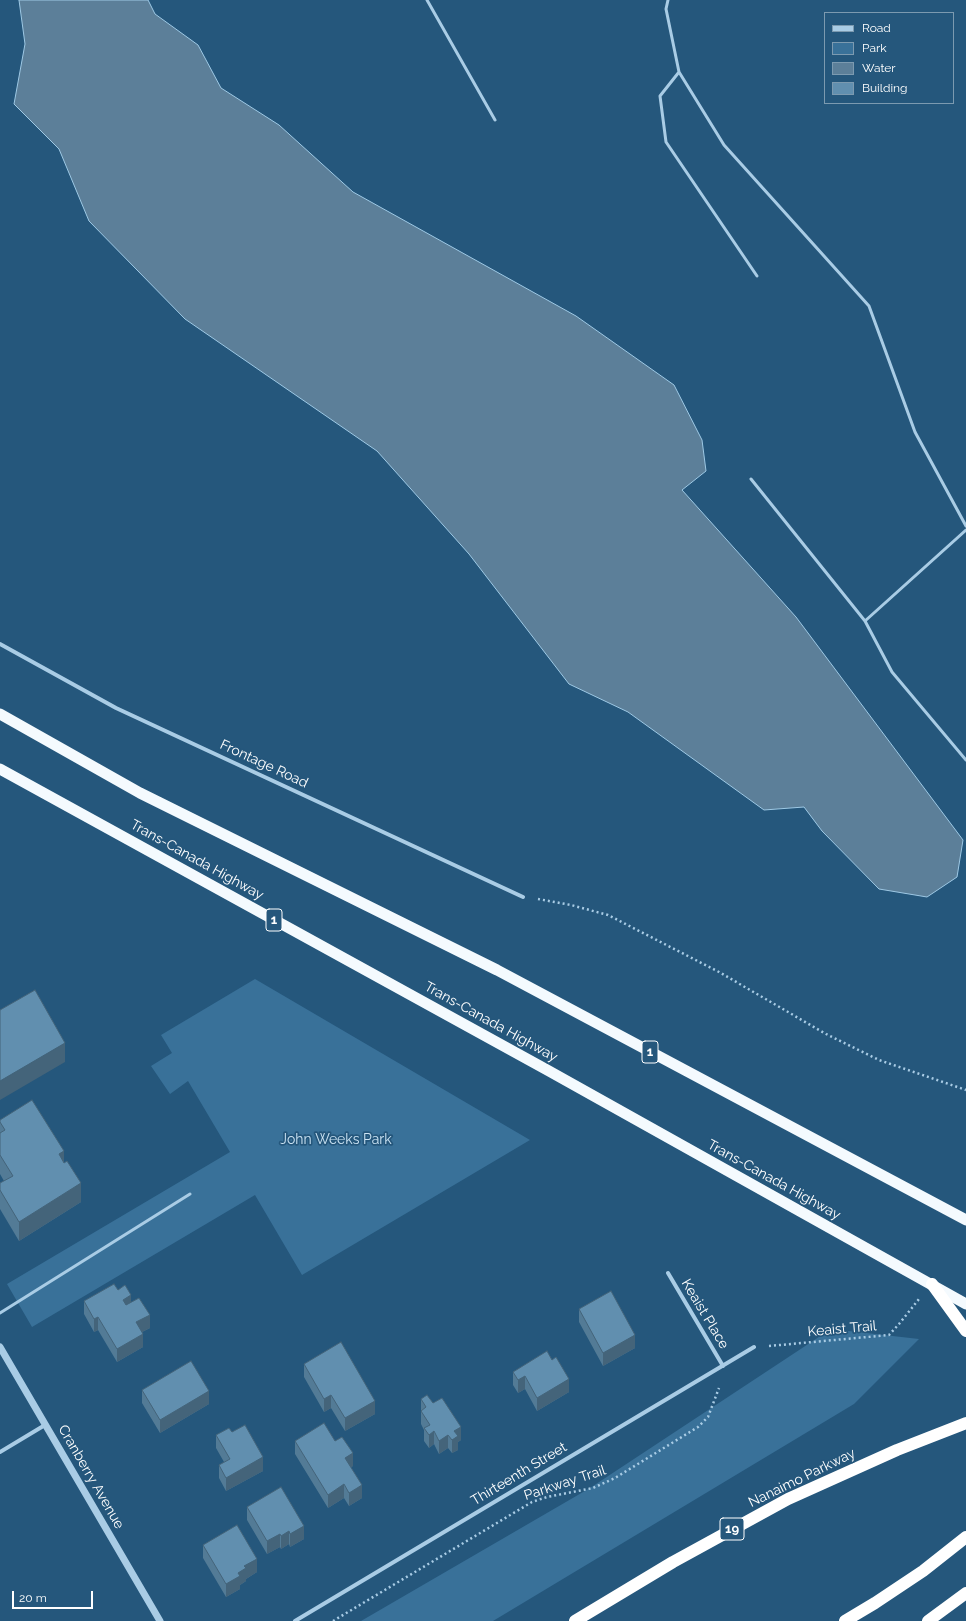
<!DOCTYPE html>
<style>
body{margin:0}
#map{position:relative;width:966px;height:1621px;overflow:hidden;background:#25577c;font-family:Raleway,sans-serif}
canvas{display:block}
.legend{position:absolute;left:824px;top:12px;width:130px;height:92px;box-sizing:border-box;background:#25577c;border:1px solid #7c9ab0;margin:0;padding:5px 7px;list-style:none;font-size:12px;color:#fff}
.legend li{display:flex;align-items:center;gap:8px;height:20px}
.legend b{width:20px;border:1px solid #7c9ab0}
.scale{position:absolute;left:12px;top:1591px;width:81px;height:18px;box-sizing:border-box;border:2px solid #fff;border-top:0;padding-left:5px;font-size:12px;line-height:14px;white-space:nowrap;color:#fff;-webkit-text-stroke:3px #25577c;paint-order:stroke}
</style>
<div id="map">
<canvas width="966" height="1621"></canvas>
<ul class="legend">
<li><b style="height:5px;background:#a9cce5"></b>Road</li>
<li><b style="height:11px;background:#397199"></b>Park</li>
<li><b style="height:11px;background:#5c7f99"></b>Water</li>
<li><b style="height:11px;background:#618faf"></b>Building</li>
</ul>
<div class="scale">20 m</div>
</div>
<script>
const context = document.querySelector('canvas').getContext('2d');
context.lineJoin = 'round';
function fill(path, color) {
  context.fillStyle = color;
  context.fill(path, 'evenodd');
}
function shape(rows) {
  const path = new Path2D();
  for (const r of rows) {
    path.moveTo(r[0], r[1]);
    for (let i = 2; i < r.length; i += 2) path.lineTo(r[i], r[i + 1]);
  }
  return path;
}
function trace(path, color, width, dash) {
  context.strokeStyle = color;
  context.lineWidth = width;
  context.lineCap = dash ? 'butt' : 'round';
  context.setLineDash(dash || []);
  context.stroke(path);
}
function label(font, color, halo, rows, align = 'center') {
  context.font = font + ' Raleway,sans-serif';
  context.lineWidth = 3.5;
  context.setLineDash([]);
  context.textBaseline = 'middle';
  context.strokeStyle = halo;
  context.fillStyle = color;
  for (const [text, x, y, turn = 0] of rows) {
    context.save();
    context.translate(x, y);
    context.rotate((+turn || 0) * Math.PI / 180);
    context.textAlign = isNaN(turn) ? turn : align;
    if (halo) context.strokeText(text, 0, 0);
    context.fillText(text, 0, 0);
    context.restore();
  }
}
const green = shape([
 [255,979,530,1140,302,1275,255,1195,32,1327,7,1284,230,1152,188,1081,170,1094,151,1066,172,1053,161,1035],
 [831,1329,919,1339,854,1404,493,1621,361,1621,590,1488]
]);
const water = shape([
 [19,0,148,0,155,14,198,45,221,88,279,125,353,192,576,316,674,385,702,440,706,471,682,490,796,617,963,840,957,877,927,897,879,889,822,831,804,807,764,810,628,712,569,684,469,554,377,451,185,319,89,221,59,149,14,104,25,44,19,0]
]);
const path = shape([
 [538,899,571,905,608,915,719,972,826,1034,879,1060,966,1090],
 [769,1346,889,1335,899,1324,919,1299],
 [333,1621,532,1502,547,1497,593,1488,615,1478,698,1427,708,1417,719,1388]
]);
const service = shape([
 [427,0,495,120],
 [668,0,666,9,679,72,724,145,869,306,915,432,966,526],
 [679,72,660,96,666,142,757,276],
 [751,479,865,621,892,672,966,760],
 [865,621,966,530],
 [0,1313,190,1194]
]);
const minor = shape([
 [0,644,116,708,523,897],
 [668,1273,723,1366],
 [0,1452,45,1425],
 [295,1621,754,1347]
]);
const tertiary = shape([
 [0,1347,160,1621]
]);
const trunk = shape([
 [0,714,140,793,497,970,966,1220],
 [0,769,549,1071,966,1304]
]);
const motorway = shape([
 [932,1284,966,1331],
 [575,1621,673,1562,788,1499,897,1450,966,1423],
 [845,1621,875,1603,923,1571,966,1537],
 [928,1621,966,1593]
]);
const wall = shape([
 [0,1120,64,1162,81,1202,19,1241,0,1209,0,1183,4,1181,0,1174],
 [118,1290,131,1303,150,1328,142,1332,143,1347,117,1362,98,1330,94,1332,84,1314,84,1301],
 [579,1309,635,1348,603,1366,579,1322],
 [304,1364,375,1414,345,1431,331,1408,324,1412,304,1377],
 [513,1372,569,1392,537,1411,525,1389,518,1393,513,1385],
 [142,1390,209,1404,160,1433,142,1403],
 [421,1399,433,1403,461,1440,458,1442,458,1450,452,1453,448,1448,439,1454,434,1444,429,1448,424,1441,424,1430,421,1424],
 [232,1432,263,1471,226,1491,219,1478,219,1465,224,1462,216,1448,216,1435],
 [295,1441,353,1466,351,1467,362,1498,349,1506,344,1498,328,1508,295,1454],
 [247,1507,304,1539,290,1547,289,1544,281,1549,280,1547,267,1554,247,1520],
 [203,1545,257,1572,246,1579,246,1581,240,1585,240,1589,226,1597,203,1558]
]);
const shadedWall = shape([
 [65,1043,65,1062,0,1100,0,1081],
 [64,1151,64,1170,59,1154],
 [81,1183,81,1202,19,1241,19,1222],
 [131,1295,131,1308,123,1313,123,1300],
 [150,1315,150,1328,136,1335,136,1322],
 [98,1317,98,1330,94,1332,94,1319],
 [143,1334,143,1347,117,1362,117,1349],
 [635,1335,635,1348,603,1366,603,1353],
 [525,1376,525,1389,518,1393,518,1380],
 [569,1379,569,1392,537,1411,537,1398],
 [209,1391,209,1404,160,1433,160,1420],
 [331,1395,331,1408,324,1412,324,1399],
 [375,1401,375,1414,345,1431,345,1418],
 [461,1427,461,1440,458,1442,458,1450,452,1453,452,1440,454,1431],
 [434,1431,434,1444,429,1448,429,1435],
 [448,1435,448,1448,439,1454,439,1441],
 [353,1453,353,1466,345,1471,345,1458],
 [263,1457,263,1471,226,1491,226,1478],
 [344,1484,344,1498,328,1508,328,1495],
 [362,1485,362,1498,349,1506,349,1493],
 [304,1526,304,1539,290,1547,290,1534],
 [289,1531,289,1544,281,1549,281,1536],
 [280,1534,280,1547,267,1554,267,1541],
 [257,1559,257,1572,246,1579,246,1581,240,1585,240,1589,226,1597,226,1584,244,1566]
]);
const building = shape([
 [35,990,65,1043,0,1081,0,1010,35,990],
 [32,1100,64,1151,59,1154,64,1163,67,1161,81,1183,19,1222,0,1190,0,1183,13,1176,0,1155,0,1133,5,1130,0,1122,0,1120,32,1100],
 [114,1284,118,1290,125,1285,131,1295,123,1300,126,1305,139,1298,150,1315,136,1322,143,1334,117,1349,98,1317,94,1319,84,1301,114,1284],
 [611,1291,635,1335,603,1353,579,1309,611,1291],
 [341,1342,375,1401,345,1418,331,1395,324,1399,304,1364,341,1342],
 [547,1351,552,1360,556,1357,569,1379,537,1398,525,1376,518,1380,513,1372,547,1351],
 [191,1361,209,1391,160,1420,142,1390,191,1361],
 [427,1395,433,1403,442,1398,461,1427,454,1431,458,1436,452,1440,448,1435,439,1441,434,1431,429,1435,424,1428,430,1425,421,1411,426,1407,421,1399,427,1395],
 [324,1423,335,1441,342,1437,353,1453,345,1458,362,1485,349,1493,344,1484,328,1495,295,1441,324,1423],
 [245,1425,263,1457,226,1478,219,1465,230,1459,216,1435,229,1428,232,1432,245,1425],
 [281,1487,304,1526,290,1534,289,1531,281,1536,280,1534,267,1541,247,1507,281,1487],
 [237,1525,257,1559,244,1566,246,1568,238,1573,240,1576,226,1584,203,1545,237,1525]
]);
const shields = [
 [274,920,16],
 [650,1052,16],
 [732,1529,24]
];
const shieldNames = [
 ["1",274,920],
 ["1",650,1052],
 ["19",732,1529]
];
const streetNames = [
 ["Frontage Road",264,764,25],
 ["Trans-Canada Highway",197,860,29],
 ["Trans-Canada Highway",491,1022,29],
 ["Trans-Canada Highway",774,1180,29],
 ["Keaist Place",705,1314,59],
 ["Keaist Trail",842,1329,-5],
 ["Thirteenth Street",519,1474,-31],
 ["Cranberry Avenue",91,1477,60],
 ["Nanaimo Parkway",802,1478,-26],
 ["Parkway Trail",565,1483,-18]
];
const parkNames = [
 ["John Weeks Park",336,1140]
];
fill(green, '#397199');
fill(water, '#5c7f99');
trace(water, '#9ec9e5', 1);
trace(path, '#a9cce5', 2.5, [2, 3]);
trace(service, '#a9cce5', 3);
trace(minor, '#a9cce5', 4);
trace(tertiary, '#a9cce5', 7);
trace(trunk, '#f4fafe', 11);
trace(motorway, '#fff', 12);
fill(wall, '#537b96');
fill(shadedWall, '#44647a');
fill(building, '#618faf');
trace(building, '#44647a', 1);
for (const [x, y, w] of shields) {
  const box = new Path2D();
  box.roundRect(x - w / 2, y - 11, w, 22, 3);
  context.fillStyle = '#25577c';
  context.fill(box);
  trace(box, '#fff', 1);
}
label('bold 13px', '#fff', null, shieldNames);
label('14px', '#fff', '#25577c', streetNames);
label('14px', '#cce4f4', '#25577c', parkNames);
</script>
